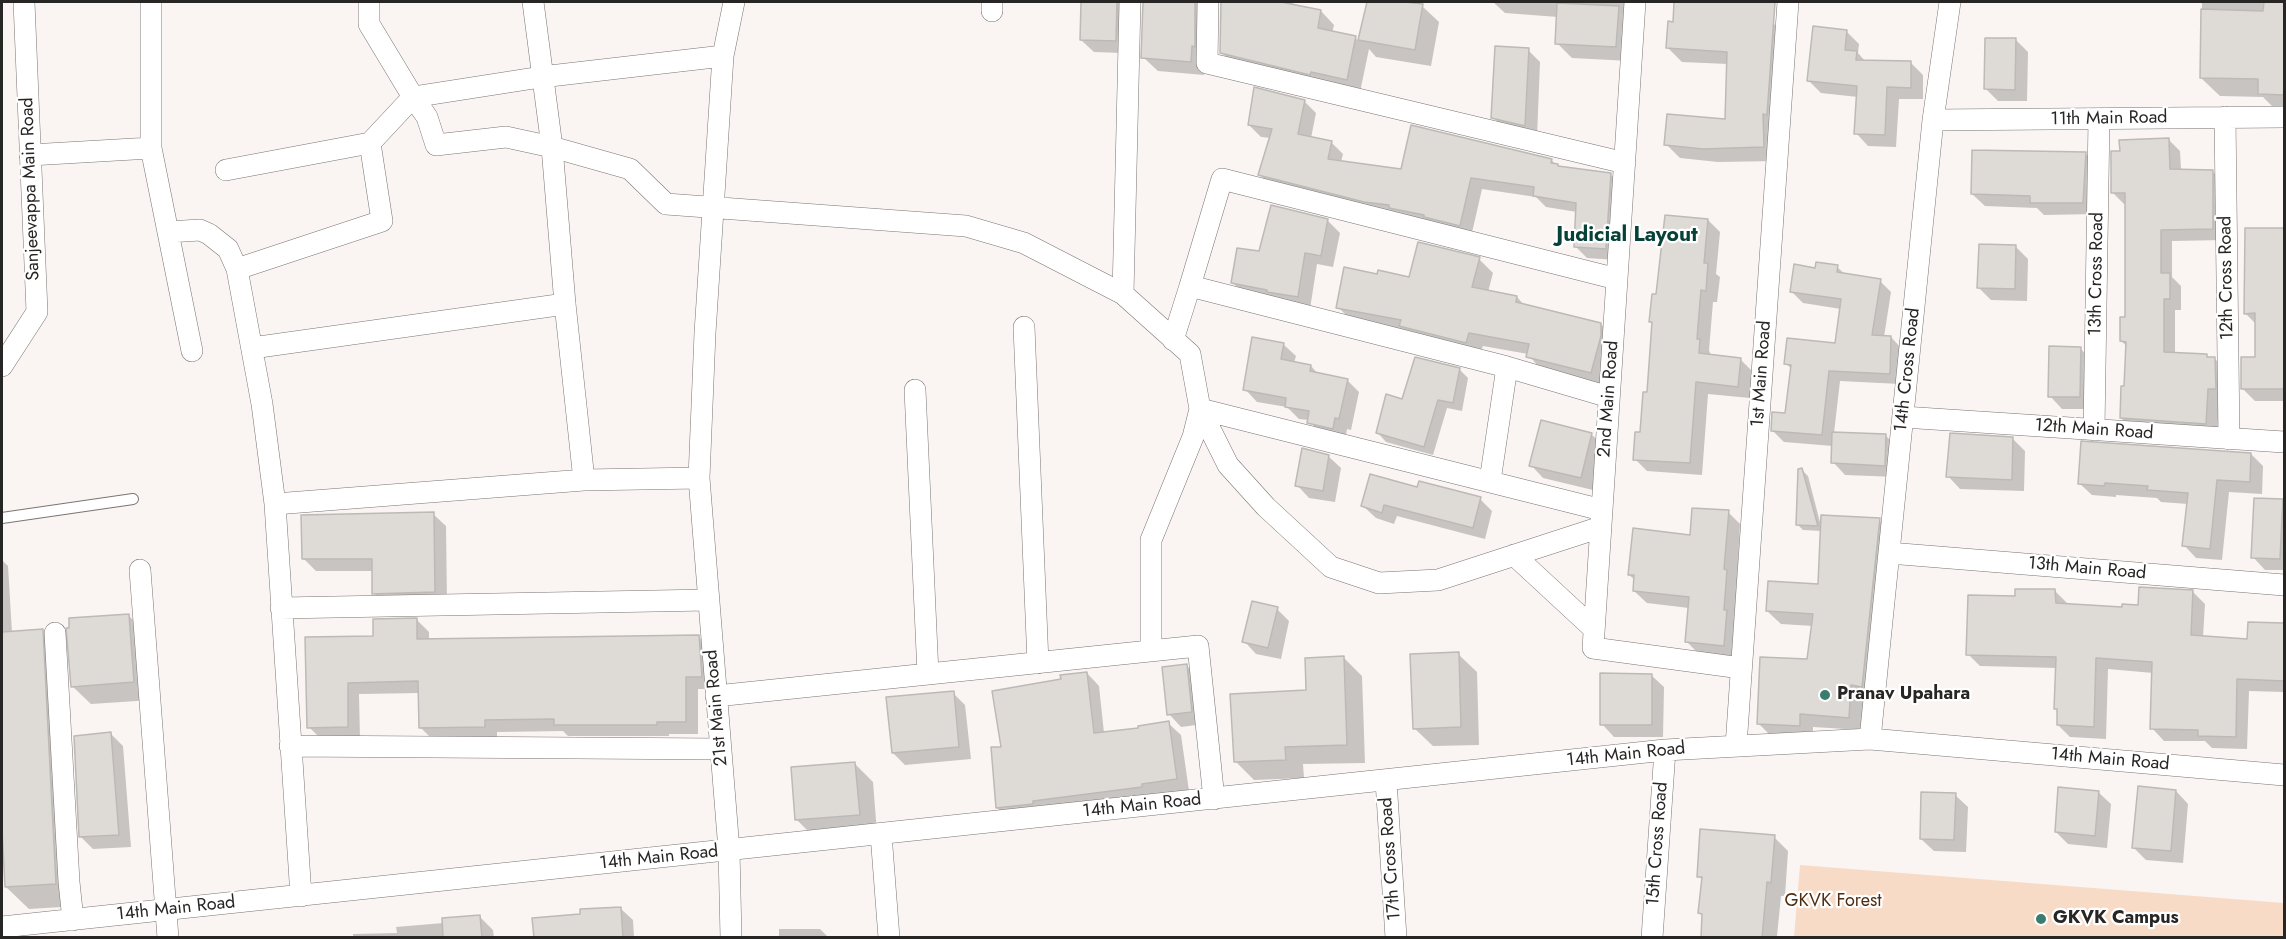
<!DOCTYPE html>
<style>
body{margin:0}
#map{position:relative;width:2286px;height:939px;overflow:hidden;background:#faf5f2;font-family:Jost,sans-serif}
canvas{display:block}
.frame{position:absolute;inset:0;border:3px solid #282625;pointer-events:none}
</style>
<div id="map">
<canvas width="2286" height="939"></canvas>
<div class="frame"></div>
</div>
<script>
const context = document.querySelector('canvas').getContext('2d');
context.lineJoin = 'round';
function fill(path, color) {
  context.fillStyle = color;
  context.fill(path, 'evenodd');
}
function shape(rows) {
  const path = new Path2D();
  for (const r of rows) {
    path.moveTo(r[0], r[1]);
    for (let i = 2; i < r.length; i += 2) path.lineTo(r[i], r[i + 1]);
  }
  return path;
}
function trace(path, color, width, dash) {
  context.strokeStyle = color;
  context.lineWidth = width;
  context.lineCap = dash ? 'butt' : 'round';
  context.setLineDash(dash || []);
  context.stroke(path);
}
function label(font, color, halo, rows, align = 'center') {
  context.font = font + ' Jost,sans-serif';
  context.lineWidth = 4.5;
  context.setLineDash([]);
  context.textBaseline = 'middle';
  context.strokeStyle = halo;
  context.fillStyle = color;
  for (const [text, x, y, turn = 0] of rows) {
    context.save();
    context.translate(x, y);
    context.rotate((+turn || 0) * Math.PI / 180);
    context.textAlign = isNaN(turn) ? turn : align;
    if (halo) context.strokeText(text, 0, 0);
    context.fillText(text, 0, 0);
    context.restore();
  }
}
const green = shape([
 [1800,865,2284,903,2284,937,1794,937]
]);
const shadow = shape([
 [1082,2,1124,2,1122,53,1094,52,1081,40],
 [1148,2,1291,2,1296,6,1321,11,1334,25,1332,33,1355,38,1359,41,1368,2,1413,2,1413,4,1422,6,1439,22,1431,66,1376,57,1369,49,1360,92,1235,66,1221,52,1222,2,1215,4,1204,75,1158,71,1144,58],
 [1493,2,1638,2,1630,61,1572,58,1557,43,1558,17,1505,13],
 [1676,2,1720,2,1719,17,1773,23,1787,37,1777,161,1718,162,1680,158,1666,144,1726,121,1728,64,1682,62,1668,48,1674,23],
 [2202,2,2284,2,2284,112,2278,112,2263,97,2220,96,2201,78],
 [1847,32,1859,44,1858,53,1866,62,1911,63,1923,75,1923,99,1899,99,1896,147,1868,146,1856,133,1858,97,1821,93,1808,80],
 [2016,40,2028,52,2027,101,1998,101,1985,88],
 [1528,50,1540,62,1537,137,1505,130,1493,117],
 [1304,101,1316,113,1311,138,1331,142,1343,154,1341,162,1402,171,1551,160,1561,168,1610,174,1622,186,1617,260,1587,258,1575,246,1577,212,1546,207,1536,197,1482,189,1471,237,1271,186,1260,175,1271,138,1261,137,1249,125],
 [2168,139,2180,151,2181,170,2212,171,2224,183,2224,240,2172,241,2172,277,2181,286,2181,310,2175,310,2175,354,2206,355,2209,359,2215,359,2226,370,2219,401,2217,435,2133,430,2121,418,2126,387,2128,347,2121,341,2126,319,2126,204,2124,204,2112,192],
 [2085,153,2097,165,2095,214,2044,215,2037,208,1985,206,1972,194],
 [1327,220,1340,233,1333,267,1317,264,1310,309,1245,295,1233,283,1260,253],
 [1708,220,1720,232,1716,274,1720,277,1717,302,1713,302,1709,350,1711,356,1740,359,1752,371,1750,398,1708,394,1702,475,1647,471,1635,459,1648,394,1654,324,1651,321,1657,296],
 [2284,229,2284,401,2255,401,2243,389,2256,358,2256,324,2245,313,2246,230],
 [2015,246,2028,259,2027,301,1991,300,1978,287],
 [1479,259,1493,273,1488,292,1517,297,1525,306,1601,324,1615,338,1605,386,1541,370,1528,354,1483,346,1479,356,1352,321,1338,307,1378,276,1410,278],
 [1837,267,1846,275,1880,281,1891,292,1884,337,1891,337,1902,349,1900,384,1840,381,1834,433,1886,436,1898,448,1897,477,1845,475,1833,462,1833,446,1784,442,1772,430,1786,415,1792,370,1786,363,1836,345,1841,309,1803,303,1792,292,1816,270],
 [1283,344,1296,356,1294,363,1311,366,1318,374,1347,380,1359,392,1351,430,1347,429,1345,441,1321,435,1309,420,1299,419,1287,407,1257,402,1245,389],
 [2080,348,2092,361,2091,409,2062,409,2050,396],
 [1460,370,1468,378,1462,411,1447,408,1433,455,1386,442,1378,433,1403,401],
 [1591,434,1604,446,1593,490,1543,478,1531,465],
 [2012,438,2025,451,2024,491,1960,489,1948,476],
 [2251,454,2263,466,2262,494,2229,492,2222,560,2196,558,2184,545,2188,504,2161,502,2157,498,2116,495,2116,497,2092,495,2079,483],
 [1328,456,1341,468,1335,502,1309,498,1297,485],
 [1802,470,1808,476,1821,526,1879,520,1893,533,1862,730,1813,727,1813,739,1772,737,1758,723,1809,661,1813,626,1781,624,1767,611,1819,586,1822,531,1803,530,1797,524],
 [1418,489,1480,499,1492,511,1485,539,1397,516,1394,524,1376,518,1363,506],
 [2282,501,2284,503,2284,570,2265,570,2253,557],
 [1728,512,1740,524,1735,621,1736,657,1699,654,1686,641,1689,608,1647,603,1634,591,1635,580,1629,575],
 [433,514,446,526,447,604,386,605,374,593,373,571,316,571,304,559],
 [2,560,8,566,12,633,42,631,65,654,78,906,29,909,6,887,2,806],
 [2055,591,2067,603,2067,605,2124,608,2139,607,2193,592,2205,604,2203,637,2249,640,2249,624,2284,625,2284,692,2249,691,2247,749,2212,748,2205,741,2164,741,2152,728,2153,673,2108,669,2106,739,2070,737,2058,725,2059,711,2056,709,2057,668,1980,666,1968,654,2016,597],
 [1277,609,1289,621,1281,659,1256,654,1244,641],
 [128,615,147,634,152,700,91,704,72,686],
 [417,620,429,632,429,640,698,636,711,649,714,689,698,689,698,734,669,734,669,736,568,736,563,731,497,732,497,739,433,740,420,727,420,693,359,694,360,739,321,739,309,727,374,638],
 [1458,654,1477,672,1479,745,1433,746,1414,728],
 [1344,658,1362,676,1365,763,1303,764,1304,778,1254,780,1236,762],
 [1187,666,1199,678,1204,724,1181,727,1169,714],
 [1087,673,1099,686,1104,733,1168,723,1181,735,1189,791,1010,820,997,808,1003,748,1062,680],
 [1651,675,1664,687,1663,737,1614,737,1602,724],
 [953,693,965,705,971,759,905,765,893,753],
 [110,733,123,746,131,847,93,849,81,837],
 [854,763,873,782,877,833,815,838,797,820],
 [2176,791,2188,804,2183,863,2146,860,2134,848],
 [2098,792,2111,804,2107,848,2068,844,2056,832],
 [1955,795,1968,807,1966,852,1934,851,1921,839],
 [1774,837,1788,851,1785,896,1781,896,1777,936,1779,938,1701,938,1703,916,1700,913,1703,880,1698,876],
 [620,908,633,920,634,938,535,938,582,916],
 [480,917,493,930,494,938,353,938,353,934,397,933,396,927,443,923],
 [779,929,820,929,829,938,779,938]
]);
const building = shape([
 [1081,2,1117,2,1116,41,1080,40,1081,2],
 [1143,2,1195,2,1195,47,1192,46,1191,62,1141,58,1143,2],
 [1221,2,1281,2,1321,10,1318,28,1356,36,1347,80,1311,72,1310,75,1220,53,1221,2],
 [1367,2,1405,2,1423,4,1415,50,1358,40,1367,2],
 [1674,2,1775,2,1767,115,1763,114,1764,147,1703,149,1664,145,1667,114,1725,119,1727,52,1666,48,1668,21,1673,22,1674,2],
 [2264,2,2284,2,2284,95,2258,94,2258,79,2200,78,2201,9,2263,11,2264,2],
 [1557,3,1619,6,1616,47,1555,44,1557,3],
 [1813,26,1847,30,1845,50,1857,51,1856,60,1911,61,1911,88,1887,87,1885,135,1854,134,1857,86,1807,81,1813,26],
 [1985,38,2016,38,2015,90,1984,89,1985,38],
 [1495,46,1529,48,1525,126,1491,118,1495,46],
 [1254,87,1305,100,1298,134,1332,141,1328,159,1401,169,1411,125,1552,159,1551,163,1558,164,1558,166,1611,173,1606,249,1574,247,1576,203,1533,196,1534,187,1471,178,1460,226,1424,217,1424,215,1389,208,1389,205,1364,202,1258,175,1272,129,1248,125,1254,87],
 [2169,138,2170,169,2213,170,2213,229,2161,230,2161,273,2170,273,2170,299,2164,299,2164,352,2207,354,2207,357,2215,357,2216,389,2208,389,2206,424,2120,418,2121,386,2124,386,2126,342,2120,341,2120,317,2125,317,2125,193,2111,193,2111,151,2120,151,2119,140,2169,138],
 [1972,150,2086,152,2083,203,2030,203,2030,196,1971,194,1972,150],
 [1271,205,1328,219,1321,256,1305,253,1298,297,1267,292,1267,290,1231,283,1237,248,1259,251,1271,205],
 [1665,215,1708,219,1704,263,1708,263,1706,291,1701,290,1697,339,1700,339,1699,353,1741,358,1738,387,1696,382,1690,463,1633,460,1635,432,1640,432,1643,392,1647,392,1652,322,1649,322,1652,294,1656,294,1665,215],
 [2245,228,2284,228,2284,389,2241,389,2241,357,2255,357,2255,313,2244,314,2245,228],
 [1418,242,1480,257,1472,287,1517,296,1516,302,1601,323,1601,336,1591,373,1526,357,1529,344,1469,333,1466,343,1399,326,1401,320,1336,308,1344,267,1377,274,1378,270,1409,277,1418,242],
 [1979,244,2016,245,2015,289,1977,288,1979,244],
 [1816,262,1838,265,1837,272,1881,279,1872,335,1891,336,1890,374,1829,371,1822,435,1771,431,1772,412,1785,413,1791,365,1784,364,1787,338,1835,343,1841,299,1790,292,1794,264,1815,268,1816,262],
 [1252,337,1284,343,1281,359,1311,365,1310,371,1348,379,1339,419,1335,418,1333,429,1307,423,1309,411,1285,407,1286,398,1243,390,1252,337],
 [2049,346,2081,347,2080,397,2048,397,2049,346],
 [1415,357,1460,368,1453,403,1438,400,1424,447,1376,433,1386,394,1402,399,1415,357],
 [1541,420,1592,433,1581,478,1529,466,1541,420],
 [1832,432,1886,434,1885,466,1831,463,1832,432],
 [1950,433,2013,437,2012,480,1946,477,1950,433],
 [2081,441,2251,453,2250,482,2217,480,2210,549,2182,546,2188,493,2147,490,2148,486,2105,483,2104,486,2078,484,2081,441],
 [1302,448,1329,455,1323,491,1295,486,1302,448],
 [1802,468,1818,526,1796,525,1798,469,1802,468],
 [1370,474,1417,487,1419,481,1481,497,1473,528,1384,505,1382,513,1361,506,1370,474],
 [2254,498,2283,499,2280,559,2251,558,2254,498],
 [1692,508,1729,510,1724,569,1727,570,1724,610,1727,610,1724,646,1685,642,1689,597,1633,591,1634,575,1628,575,1633,528,1690,535,1692,508],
 [434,512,435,592,372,594,372,559,302,559,301,515,434,512],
 [1821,515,1880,518,1862,687,1851,685,1849,718,1800,714,1800,726,1757,724,1760,657,1807,659,1813,614,1766,611,1768,581,1818,584,1821,515],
 [2139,587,2193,590,2191,635,2247,639,2248,622,2284,623,2284,681,2237,679,2236,737,2198,736,2198,730,2150,729,2152,662,2096,658,2094,727,2057,725,2057,709,2054,709,2056,657,1966,655,1968,595,2015,596,2015,589,2055,589,2056,603,2122,607,2122,604,2138,605,2139,587],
 [1252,601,1278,607,1268,648,1242,642,1252,601],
 [129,614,134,682,71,687,66,628,69,628,69,618,129,614],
 [417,618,417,639,699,635,702,677,686,677,686,722,657,722,657,725,554,725,554,719,485,720,485,727,419,728,418,681,348,683,348,727,307,728,305,637,373,636,373,619,417,618],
 [43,629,56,884,5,887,2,830,2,632,43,629],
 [1459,652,1461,727,1413,729,1410,654,1459,652],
 [1344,656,1347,745,1285,747,1286,760,1234,762,1230,694,1306,690,1305,658,1344,656],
 [1187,664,1192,712,1167,715,1162,667,1187,664],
 [1087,672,1094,733,1138,728,1138,726,1169,721,1177,779,1142,784,1142,787,1033,801,1033,804,996,808,991,747,1001,747,992,691,1061,679,1060,675,1087,672],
 [1600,673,1652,674,1652,725,1600,725,1600,673],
 [954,691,959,747,892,753,886,697,954,691],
 [111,732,119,835,79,837,74,736,111,732],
 [855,762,860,815,795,820,791,767,855,762],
 [2138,786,2176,790,2171,851,2132,848,2138,786],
 [2058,787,2099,791,2095,836,2055,832,2058,787],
 [1921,792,1956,793,1954,840,1920,839,1921,792],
 [1700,829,1775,835,1771,883,1767,882,1762,938,1701,938,1702,914,1698,913,1702,877,1697,877,1700,829],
 [621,907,623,938,534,938,532,918,580,914,580,909,621,907],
 [480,915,482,938,443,938,442,918,480,915]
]);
const lane = shape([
 [2,518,133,499]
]);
const street = shape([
 [151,2,151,148,192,351],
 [369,2,369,24,413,97,541,77,723,56],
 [533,2,552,147,630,169,666,204,966,226,1024,243,1123,294,1190,354,1200,409,1602,510],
 [1208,2,1207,63,1625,163],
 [1635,2,1593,648,1741,668],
 [992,11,992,2],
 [2225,117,2229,439],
 [1933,120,2284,117],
 [30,155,151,148],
 [226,170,370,143,413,97,427,117,436,145,506,137,552,147,565,304,584,480],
 [168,232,200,230,209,234,228,249,237,269],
 [1190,286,1222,179,1617,279],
 [1123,294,1130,2],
 [1024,327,1038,663],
 [1173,340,1190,286,1507,367,1609,397],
 [252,348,565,304],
 [2,366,37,312,24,2],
 [915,390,928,674],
 [1200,409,1228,465,1266,507,1331,567,1379,583,1438,580,1601,527],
 [1903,417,2284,442],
 [2094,430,2099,119],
 [1490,481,1507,367],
 [275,504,584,480,699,478],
 [1889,553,2284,585],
 [1514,555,1594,629],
 [140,570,168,938],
 [281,608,708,600],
 [55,633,69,882,73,920],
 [1151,651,1151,540,1193,437,1200,409],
 [716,696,1198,646,1214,799],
 [1870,739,1933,120,1950,2],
 [290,746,720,749],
 [1736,746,1788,2],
 [1386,780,1396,938],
 [881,834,889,938],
 [301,896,275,504,262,404,237,269,382,221,370,143],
 [2,927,1665,750,1870,739,2284,775],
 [731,938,729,850,699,478,705,333,723,56,734,2],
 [1652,938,1665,750]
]);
const markers = [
 [1825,695,6,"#3a7c6e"],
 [2041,919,6,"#3a7c6e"]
];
const streetNames = [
 ["11th Main Road",2109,119,-1],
 ["Sanjeevappa Main Road",31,189,-92],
 ["13th Cross Road",2097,274,-89],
 ["12th Cross Road",2227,278,-91],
 ["14th Cross Road",1908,370,-84],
 ["1st Main Road",1762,374,-86],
 ["2nd Main Road",1609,399,-86],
 ["12th Main Road",2094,430,4],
 ["13th Main Road",2087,569,5],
 ["21st Main Road",717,708,-95],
 ["14th Main Road",1626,755,-6],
 ["14th Main Road",2110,760,5],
 ["14th Main Road",1142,806,-6],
 ["15th Cross Road",1658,844,-86],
 ["14th Main Road",659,858,-6],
 ["17th Cross Road",1391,859,-94],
 ["14th Main Road",176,909,-6]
];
const poiNames = [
 ["Pranav Upahara",1837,695],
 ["GKVK Campus",2053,919]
];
const parkNames = [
 ["GKVK Forest",1833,902]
];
const quarterNames = [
 ["Judicial Layout",1627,236]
];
fill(green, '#f8dbc7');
fill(shadow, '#0003');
fill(building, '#dedad6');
trace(building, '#bdb9b6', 1.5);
trace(lane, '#7a7573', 12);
trace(street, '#7a7573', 22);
trace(lane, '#fff', 10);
trace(street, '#fff', 21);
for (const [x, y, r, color] of markers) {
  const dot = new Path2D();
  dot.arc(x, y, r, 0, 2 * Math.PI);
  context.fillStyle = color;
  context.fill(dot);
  trace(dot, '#fff', 2);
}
label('18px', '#282625', '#fff', streetNames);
label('bold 18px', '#282625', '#fff', poiNames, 'left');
label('18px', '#4f2d12', '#fff', parkNames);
label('bold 21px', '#074238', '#fff', quarterNames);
</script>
